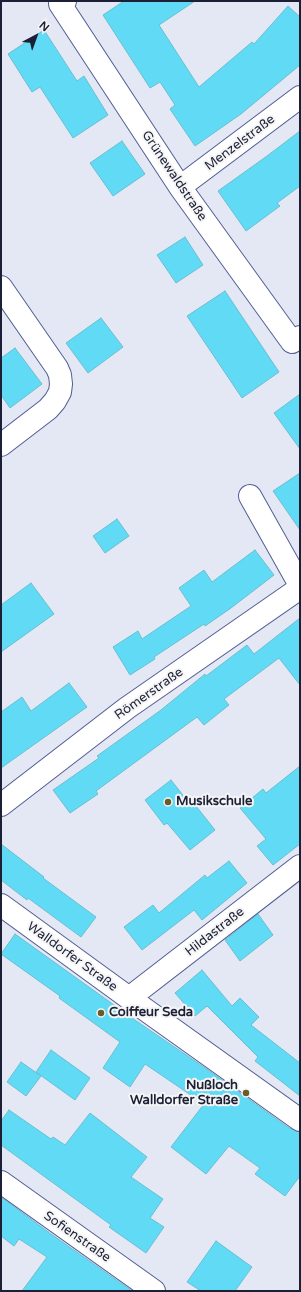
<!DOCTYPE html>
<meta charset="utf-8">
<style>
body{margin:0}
#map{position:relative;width:301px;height:1292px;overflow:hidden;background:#e4e8f4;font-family:"Varela Round",sans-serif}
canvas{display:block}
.frame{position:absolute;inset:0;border:2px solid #1b2037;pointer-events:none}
.north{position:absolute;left:16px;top:16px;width:40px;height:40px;-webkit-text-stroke:3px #f5f5f5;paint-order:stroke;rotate:41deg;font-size:11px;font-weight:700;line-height:16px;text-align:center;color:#1b2037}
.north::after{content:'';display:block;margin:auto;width:14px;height:18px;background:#1b2037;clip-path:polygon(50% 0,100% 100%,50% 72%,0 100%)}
</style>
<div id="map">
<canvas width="301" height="1292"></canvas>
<div class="frame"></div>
<div class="north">N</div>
</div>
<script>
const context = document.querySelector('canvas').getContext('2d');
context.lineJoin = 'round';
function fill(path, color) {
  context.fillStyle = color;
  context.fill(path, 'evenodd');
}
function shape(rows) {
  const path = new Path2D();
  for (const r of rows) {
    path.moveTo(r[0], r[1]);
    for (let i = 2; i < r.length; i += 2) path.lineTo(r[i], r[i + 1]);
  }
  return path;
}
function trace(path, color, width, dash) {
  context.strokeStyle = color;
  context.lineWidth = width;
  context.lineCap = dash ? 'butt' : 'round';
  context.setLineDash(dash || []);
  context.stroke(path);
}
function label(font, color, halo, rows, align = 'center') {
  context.font = font + ' "Varela Round",sans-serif';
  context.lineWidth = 4;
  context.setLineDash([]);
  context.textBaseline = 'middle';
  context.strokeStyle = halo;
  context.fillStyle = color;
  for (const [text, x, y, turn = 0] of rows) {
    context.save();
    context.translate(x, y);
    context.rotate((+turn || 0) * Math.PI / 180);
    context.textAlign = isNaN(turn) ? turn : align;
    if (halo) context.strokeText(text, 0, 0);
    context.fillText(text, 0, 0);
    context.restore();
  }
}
const building = shape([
 [124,1,195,1,159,25,199,87,252,42,254,44,288,6,300,17,300,65,241,114,195,146,170,109,175,105,160,82,150,88,103,15,124,1],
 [44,30,77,81,84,76,108,115,73,138,40,87,32,92,8,54,44,30],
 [300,131,300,186,277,203,280,206,246,231,218,191,267,156,300,131],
 [122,141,145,174,113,196,90,163,122,141],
 [185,237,203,265,176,283,157,255,185,237],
 [225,291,279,372,242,398,187,316,225,291],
 [101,318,123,347,88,373,66,343,101,318],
 [15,348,42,384,10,408,1,395,1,358,15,348],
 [300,394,300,449,274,413,300,394],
 [300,473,300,530,273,491,300,473],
 [117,519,129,536,105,553,93,536,117,519],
 [255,550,274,575,231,608,205,626,204,624,154,657,155,659,130,675,113,647,138,631,142,639,191,606,179,588,204,570,212,582,255,550],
 [31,583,54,614,1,652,1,605,31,583],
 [300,618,300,685,279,658,224,699,229,705,204,725,197,717,96,791,98,794,70,813,53,790,99,758,97,756,161,710,205,674,206,676,247,645,254,654,300,618],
 [69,683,87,707,1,768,1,712,22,697,31,711,69,683],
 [300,766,300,844,273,865,257,846,266,839,240,808,263,789,266,793,300,766],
 [171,780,193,808,196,806,215,830,190,850,167,823,164,825,145,800,171,780],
 [1,844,44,877,43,878,96,917,81,937,28,898,27,900,1,880,1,844],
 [229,861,247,883,202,920,194,910,142,950,124,927,153,905,159,913,205,875,207,878,229,861],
 [258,914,273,935,240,961,225,940,258,914],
 [15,934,135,1020,208,1070,289,1128,300,1132,300,1176,285,1196,255,1174,260,1168,229,1146,206,1174,171,1147,204,1104,145,1064,130,1087,103,1068,120,1042,59,998,60,996,1,954,15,934],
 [202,970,232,1006,240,998,259,1017,251,1025,300,1063,300,1096,255,1061,258,1057,207,1006,195,1016,175,993,202,970],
 [51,1050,90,1078,75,1100,36,1072,51,1050],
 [21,1062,41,1076,26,1096,7,1082,21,1062],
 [9,1110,51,1139,53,1137,65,1145,90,1113,147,1157,131,1177,163,1199,150,1218,164,1227,146,1253,109,1227,111,1225,1,1145,1,1121,9,1110],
 [1,1197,51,1234,132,1291,22,1291,47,1257,19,1239,14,1246,1,1236,1,1197],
 [216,1241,252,1267,235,1291,201,1291,187,1282,216,1241]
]);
const street = shape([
 [65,1,60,4,180,187,292,342,300,337],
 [180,187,300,97],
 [1,287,57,368,60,375,61,384,60,392,55,401,48,409,1,445],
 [250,496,300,585],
 [1,805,127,708,300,588],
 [129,998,300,866],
 [1,1182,154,1291]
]);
const secondary = shape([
 [1,905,129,998,300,1120]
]);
const markers = [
 [168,802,4,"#6a5c29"],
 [101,1013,4,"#6a5c29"],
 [246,1093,4,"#6a5c29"]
];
const streetNames = [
 ["Menzelstraße",240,143,-37],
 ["Grünewaldstraße",174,176,56],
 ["Römerstraße",149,694,-35],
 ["Hildastraße",215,932,-38],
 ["Walldorfer Straße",72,957,36],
 ["Sofienstraße",77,1237,35]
];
const poiNames = [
 ["Musikschule",176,802],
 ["Coiffeur Seda",109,1013],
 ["Nußloch",238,1086,"right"],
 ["Walldorfer Straße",238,1101,"right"]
];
fill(building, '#61dbf5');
trace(building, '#69bed1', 1);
trace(street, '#525d93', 24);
trace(secondary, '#525d93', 24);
trace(street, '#fff', 22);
trace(secondary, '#fff', 22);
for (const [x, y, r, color] of markers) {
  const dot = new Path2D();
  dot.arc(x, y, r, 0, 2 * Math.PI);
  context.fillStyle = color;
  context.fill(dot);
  trace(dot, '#f5f5f5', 1.5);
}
label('13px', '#1b2037', '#f5f5f5', streetNames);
label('bold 13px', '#1b2037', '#f5f5f5', poiNames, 'left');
</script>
